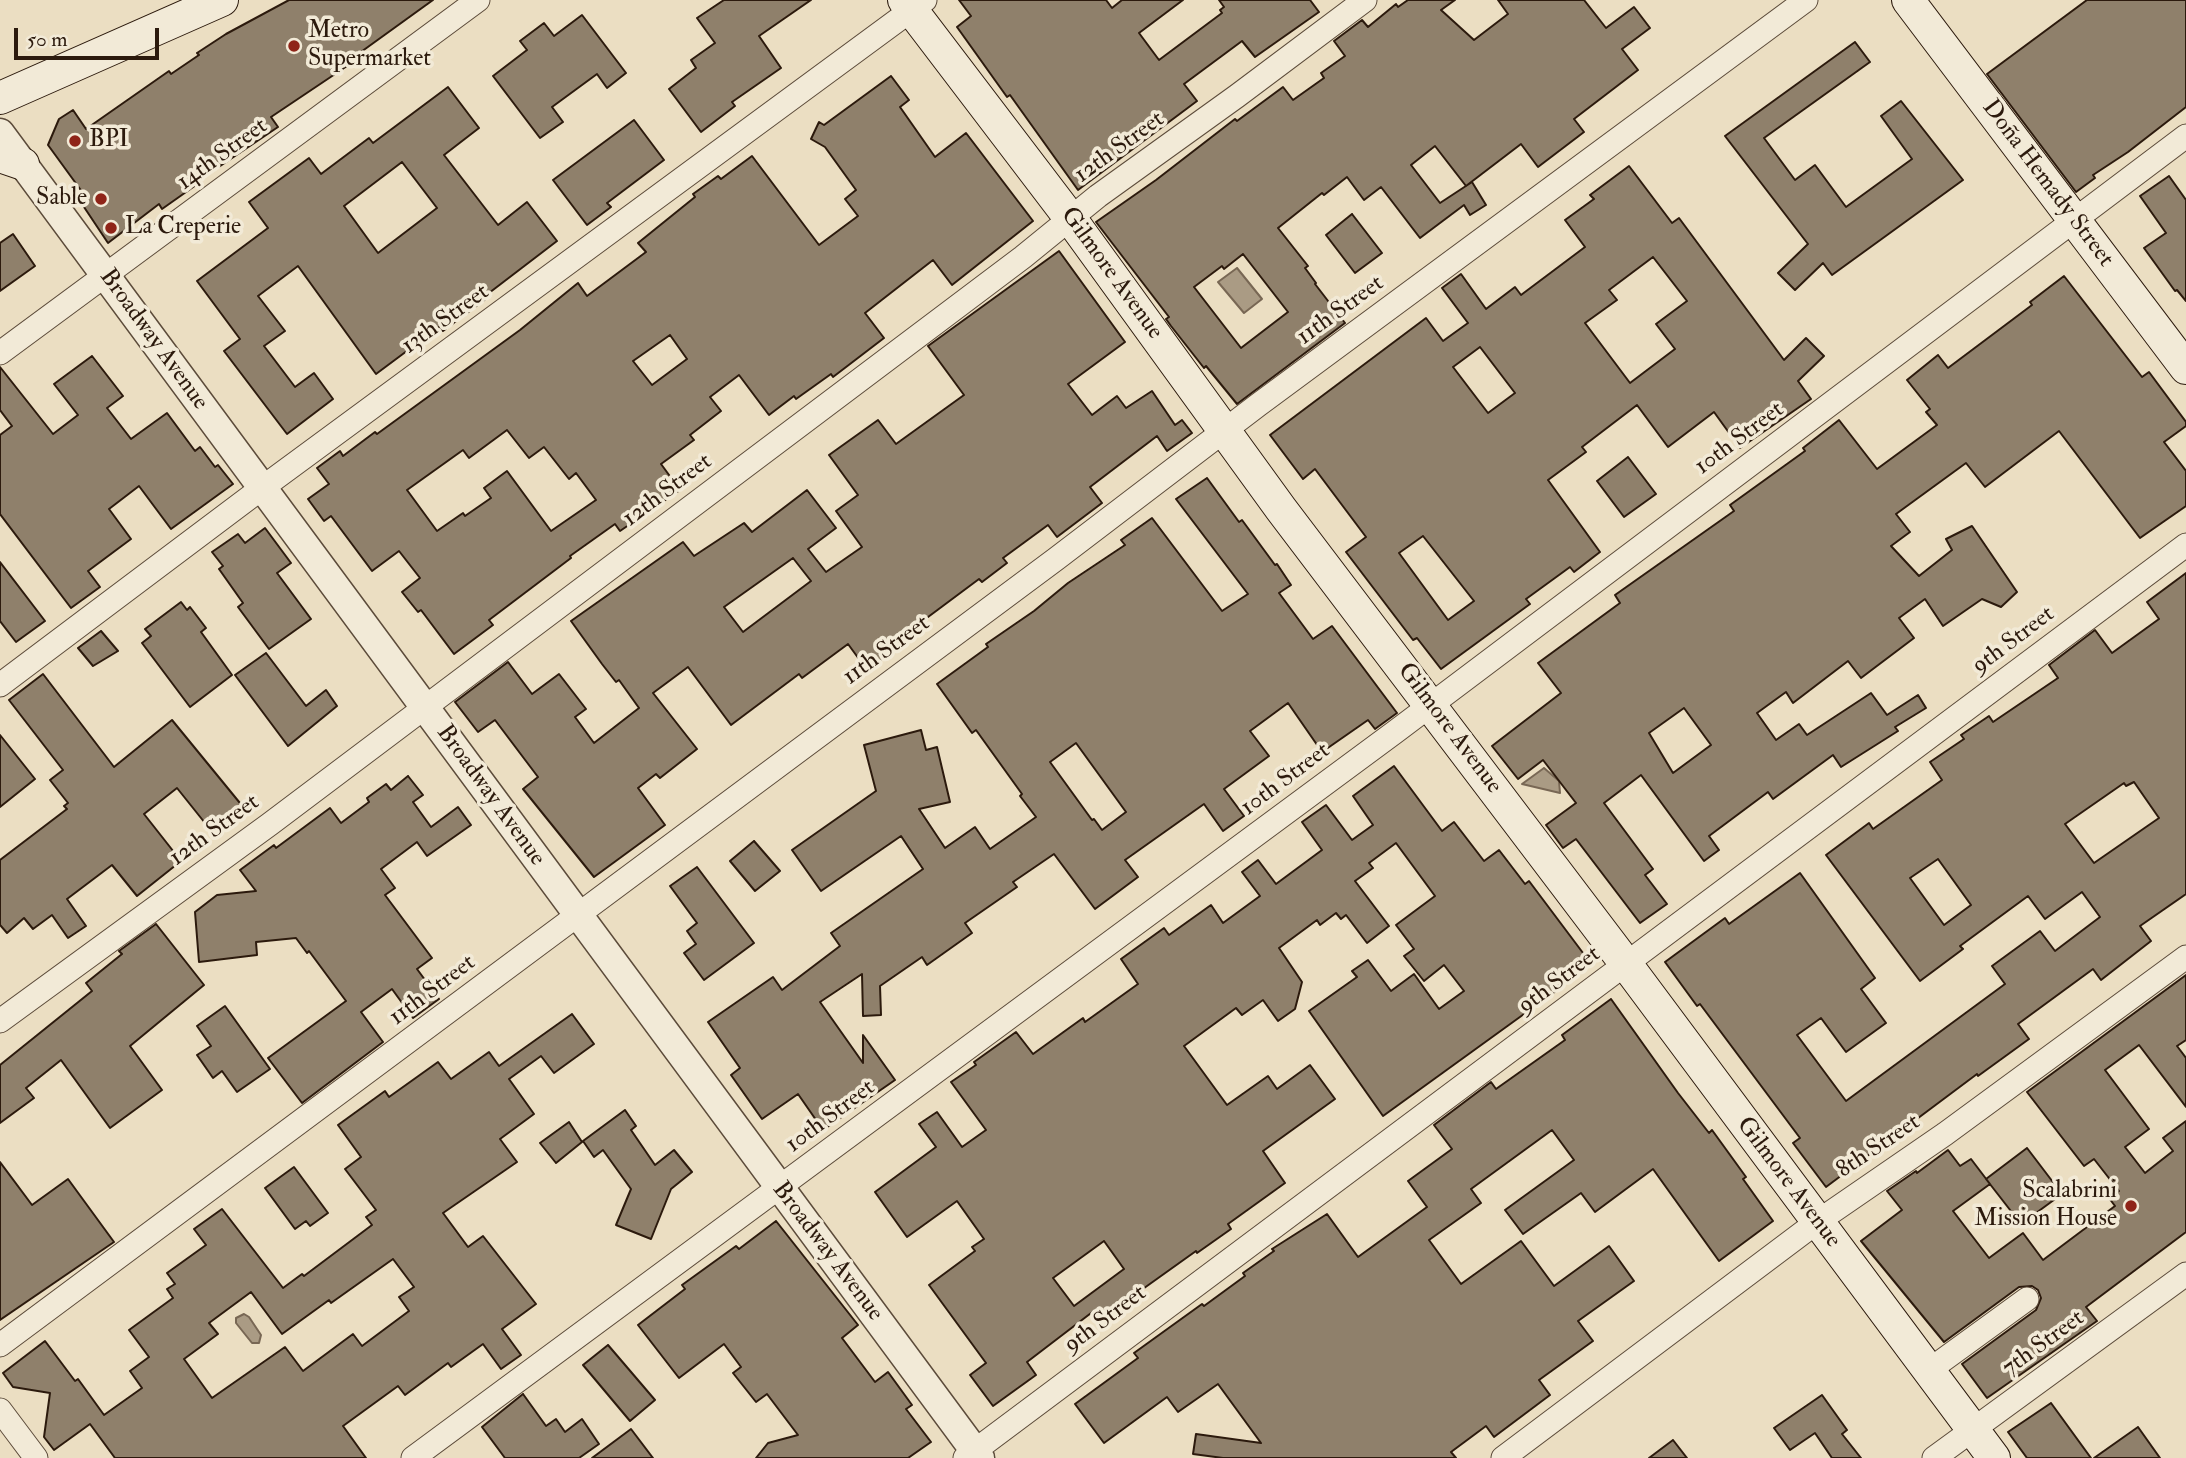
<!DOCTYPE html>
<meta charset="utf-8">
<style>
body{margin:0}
#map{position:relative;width:2186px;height:1458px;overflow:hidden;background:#ebdec2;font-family:"IM FELL Double Pica",serif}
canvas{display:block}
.scale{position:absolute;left:14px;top:28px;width:145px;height:32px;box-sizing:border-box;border:4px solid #2c1a0d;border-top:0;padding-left:9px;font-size:21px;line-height:24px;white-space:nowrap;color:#2c1a0d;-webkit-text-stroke:5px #f2ead7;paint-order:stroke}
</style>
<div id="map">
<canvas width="2186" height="1458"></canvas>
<div class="scale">50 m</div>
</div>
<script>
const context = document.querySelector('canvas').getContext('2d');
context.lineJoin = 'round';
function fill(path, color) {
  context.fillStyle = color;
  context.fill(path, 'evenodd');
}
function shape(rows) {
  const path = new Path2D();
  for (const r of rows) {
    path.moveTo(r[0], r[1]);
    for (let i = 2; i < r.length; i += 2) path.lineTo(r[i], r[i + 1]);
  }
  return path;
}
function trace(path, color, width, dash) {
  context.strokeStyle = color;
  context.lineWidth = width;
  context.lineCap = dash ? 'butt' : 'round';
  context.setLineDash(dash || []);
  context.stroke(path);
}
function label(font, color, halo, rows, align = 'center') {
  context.font = font + ' "IM FELL Double Pica",serif';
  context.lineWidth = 7;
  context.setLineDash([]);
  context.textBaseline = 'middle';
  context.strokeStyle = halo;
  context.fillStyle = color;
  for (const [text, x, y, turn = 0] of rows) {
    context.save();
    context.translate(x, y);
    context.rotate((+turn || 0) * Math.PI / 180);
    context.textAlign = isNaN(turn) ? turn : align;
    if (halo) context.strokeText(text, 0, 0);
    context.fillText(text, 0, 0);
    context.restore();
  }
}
const water = shape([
 [1237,268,1262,299,1244,313,1218,282,1237,268],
 [1544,768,1559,781,1560,793,1522,784,1544,768],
 [244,1314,249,1317,261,1335,259,1343,252,1343,236,1323,236,1318,244,1314]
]);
const building = shape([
 [289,0,433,0,354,57,356,60,271,117,278,127,195,183,196,185,162,209,159,204,108,243,82,204,88,200,48,145,59,119,73,110,86,129,169,71,171,74,199,55,197,53,226,34,289,0],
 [724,0,811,0,759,36,781,68,732,102,735,106,701,132,669,89,696,68,691,60,715,43,697,18,724,0],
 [959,0,1106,0,1112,8,1122,0,1183,0,1139,33,1159,60,1222,13,1220,10,1224,7,1219,0,1310,0,1319,12,1255,57,1242,41,1184,84,1197,101,1078,190,1010,95,1007,97,957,27,971,16,959,0],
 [1408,0,1455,0,1441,10,1474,40,1508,14,1498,0,1584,0,1606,28,1634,7,1650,28,1622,49,1638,70,1574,119,1584,132,1538,167,1521,144,1466,186,1435,146,1411,165,1440,203,1472,182,1486,205,1470,215,1464,205,1420,238,1381,187,1364,200,1347,177,1324,195,1322,193,1278,228,1308,266,1305,268,1316,283,1315,284,1345,323,1237,404,1206,366,1204,368,1171,326,1166,319,1169,317,1096,222,1156,180,1235,119,1237,121,1283,87,1293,100,1324,78,1321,73,1345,56,1334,41,1362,20,1368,27,1396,4,1398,7,1408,0],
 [1243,254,1288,312,1241,348,1194,287,1222,266,1224,269,1243,254],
 [2087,0,2186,0,2186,107,2128,152,2093,175,2095,178,2076,192,1987,74,2087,0],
 [582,15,626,73,607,88,597,74,552,107,563,122,540,138,493,76,527,50,520,41,544,23,554,36,582,15],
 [1855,42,1870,62,1764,138,1795,180,1815,165,1846,207,1912,159,1881,116,1901,101,1963,180,1832,275,1823,263,1795,290,1778,273,1808,244,1725,136,1855,42],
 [891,76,909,100,900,107,935,157,966,133,1033,221,952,285,933,260,865,313,884,338,833,377,831,374,796,399,794,396,769,415,739,375,710,397,721,411,690,435,694,440,661,464,680,490,620,531,615,524,570,556,571,558,489,620,493,625,454,654,421,610,418,612,402,592,420,578,399,551,372,571,331,516,324,521,308,499,329,484,317,468,340,451,343,456,375,432,377,434,520,330,578,283,587,296,646,252,638,243,695,197,693,194,718,176,721,179,752,156,819,245,858,216,845,199,856,190,825,147,811,139,819,122,824,125,891,76],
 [670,335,687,359,652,385,633,361,670,335],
 [507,430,529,458,544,447,569,479,576,473,596,500,551,531,507,471,484,488,491,498,465,516,463,513,437,531,407,490,463,450,469,458,507,430],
 [448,87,479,128,444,155,498,225,527,202,557,241,489,293,491,295,443,331,439,327,376,374,298,266,258,296,285,331,264,346,295,387,314,373,333,399,287,434,224,351,240,339,197,281,268,228,249,202,309,158,321,174,369,138,373,143,448,87],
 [402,162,437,208,378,253,344,206,402,162],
 [634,120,664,160,607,203,611,207,587,225,553,180,634,120],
 [1629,166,1672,223,1679,218,1784,360,1806,338,1824,356,1798,381,1811,399,1740,448,1714,412,1668,447,1637,405,1582,447,1586,452,1548,480,1600,552,1574,572,1570,567,1526,599,1530,604,1441,669,1417,638,1413,640,1346,552,1366,537,1315,469,1303,479,1270,435,1426,318,1443,341,1468,323,1442,288,1461,274,1486,309,1515,287,1521,295,1585,247,1565,220,1594,199,1590,195,1629,166],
 [1653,257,1687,301,1656,324,1675,349,1630,383,1585,323,1617,300,1609,290,1653,257],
 [1480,347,1515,393,1488,413,1453,367,1480,347],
 [1423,536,1474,601,1448,620,1399,553,1423,536],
 [2169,176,2186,200,2186,301,2177,290,2175,291,2144,248,2166,233,2140,196,2169,176],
 [1352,214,1382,253,1355,273,1326,235,1352,214],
 [13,234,35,266,0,291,0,243,13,234],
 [1059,251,1125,342,1068,384,1092,415,1117,396,1126,408,1152,391,1175,425,1182,420,1192,433,1167,451,1157,436,1090,487,1102,503,1057,537,1048,525,1003,558,1007,563,982,582,979,579,920,623,924,628,867,670,848,644,802,678,799,674,731,725,688,667,653,693,697,749,660,778,656,774,638,788,665,825,594,877,523,789,538,777,495,720,478,732,455,702,508,662,532,694,559,674,586,709,575,717,594,743,639,708,619,680,616,682,602,664,571,621,683,542,694,556,744,523,752,532,807,490,836,528,808,549,826,572,862,547,836,511,858,495,829,455,878,420,896,444,964,395,928,346,1059,251],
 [793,558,811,581,743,632,724,607,793,558],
 [2064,276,2142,377,2149,372,2186,422,2186,426,2164,442,2186,471,2186,506,2140,538,2059,431,1985,487,1966,463,1896,514,1910,532,1891,546,1919,576,1952,550,1946,539,1972,526,2017,592,2001,607,1982,599,1943,626,1925,599,1899,618,1914,638,1861,678,1848,661,1793,703,1786,692,1757,713,1776,740,1799,724,1807,735,1871,693,1887,715,1918,695,1926,708,1895,727,1898,731,1841,767,1833,755,1773,799,1768,792,1709,836,1719,850,1704,861,1641,775,1604,803,1653,869,1645,875,1667,904,1640,923,1576,839,1563,848,1546,825,1576,803,1543,760,1518,779,1492,746,1561,693,1538,663,1620,603,1615,595,1734,511,1730,505,1805,451,1803,448,1839,420,1877,469,1937,425,1926,412,1930,409,1907,380,1938,355,1948,368,2032,305,2030,302,2064,276],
 [1684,708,1711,745,1673,773,1649,733,1684,708],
 [92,356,123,396,107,408,131,439,167,413,195,451,200,447,215,467,218,465,233,484,171,529,139,486,109,509,131,539,88,571,100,587,71,608,0,514,0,435,12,426,0,410,0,367,53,434,78,415,54,384,92,356],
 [1628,457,1656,494,1624,517,1597,481,1628,457],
 [1207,478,1239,522,1242,520,1275,565,1277,564,1291,585,1279,593,1313,639,1332,626,1397,713,1375,729,1368,720,1322,752,1288,703,1250,731,1269,756,1224,789,1244,816,1223,831,1204,804,1125,860,1138,877,1095,909,1054,854,1013,882,1017,887,965,923,972,933,927,965,922,957,880,986,881,1015,863,1016,862,974,820,1002,863,1063,863,1035,895,1080,823,1130,798,1094,762,1119,731,1075,740,1068,708,1022,773,977,782,990,840,946,831,933,923,869,901,836,821,891,792,850,876,791,864,745,921,730,926,750,937,747,950,802,919,809,945,848,975,827,990,849,1036,817,1020,796,1022,794,976,730,972,733,937,684,988,647,986,644,1034,611,1068,583,1125,545,1121,540,1152,518,1222,611,1248,594,1176,499,1207,478],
 [1076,743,1126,812,1102,830,1094,819,1092,820,1050,762,1076,743],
 [265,528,291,563,277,573,311,619,269,649,238,607,243,603,219,569,223,566,212,552,238,534,245,543,265,528],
 [0,562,45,621,16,642,0,621,0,562],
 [2186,573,2186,894,2140,926,2151,941,2101,980,2093,969,2018,1024,2029,1039,1978,1076,1977,1074,1826,1187,1793,1143,1800,1138,1700,1004,1697,1006,1665,962,1725,918,1729,924,1800,873,1875,978,1861,989,1886,1023,1846,1052,1821,1018,1797,1035,1846,1101,2005,984,1992,966,2040,931,2055,951,2100,917,2082,892,2045,919,2028,896,1960,946,1963,949,1920,981,1826,855,1869,823,1873,829,1942,780,1930,762,1964,739,1961,735,1989,716,1993,722,2058,678,2049,665,2095,630,2112,653,2159,619,2147,602,2186,573],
 [2134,782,2159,818,2094,863,2065,824,2124,783,2126,786,2134,782],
 [1938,859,1971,905,1944,925,1910,878,1938,859],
 [181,602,187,610,190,607,206,628,201,632,232,675,190,707,142,643,151,636,145,629,181,602],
 [101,631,118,651,93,666,78,648,101,631],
 [266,653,306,706,326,690,337,706,288,746,235,675,266,653],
 [43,674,114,767,172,720,244,808,213,833,177,788,144,814,181,861,137,896,112,865,67,899,86,926,68,938,52,915,33,929,24,918,7,933,0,925,0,860,67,809,64,806,68,803,50,780,63,770,9,700,43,674],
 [0,735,35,779,0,807,0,735],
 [1394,766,1442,831,1454,822,1484,861,1499,850,1525,884,1529,881,1589,961,1557,984,1560,988,1383,1116,1309,1011,1357,977,1352,971,1368,960,1391,991,1414,974,1439,1009,1464,991,1444,965,1424,981,1404,956,1414,949,1396,925,1435,896,1396,843,1369,863,1373,868,1355,881,1389,926,1367,943,1346,915,1341,919,1336,913,1320,925,1317,920,1279,948,1302,982,1295,1009,1278,1021,1263,1000,1242,1015,1236,1008,1184,1046,1227,1105,1268,1076,1277,1089,1310,1065,1335,1099,1263,1151,1285,1183,1228,1224,1231,1229,1197,1253,1196,1251,1140,1291,1139,1289,1100,1317,1095,1310,1027,1362,1036,1375,993,1406,970,1375,986,1363,929,1285,975,1251,972,1247,984,1239,957,1201,907,1237,875,1192,936,1147,919,1124,937,1112,962,1147,986,1130,951,1082,976,1065,974,1062,1016,1032,1033,1054,1083,1018,1085,1022,1138,984,1121,959,1164,928,1169,935,1211,905,1223,923,1260,896,1242,872,1258,860,1276,884,1322,850,1302,822,1326,805,1352,840,1373,825,1353,796,1394,766],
 [1104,1241,1124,1269,1074,1306,1053,1278,1104,1241],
 [408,776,423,795,413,802,431,827,458,807,471,825,427,856,417,842,381,869,395,888,385,895,432,958,417,969,439,999,413,1018,392,989,361,1012,383,1042,302,1103,268,1058,346,1001,309,951,307,953,296,938,256,942,257,955,199,962,195,912,217,895,256,891,240,870,274,845,276,848,330,808,341,823,369,802,367,798,386,784,391,790,408,776],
 [754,841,780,871,755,891,730,861,754,841],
 [697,867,754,943,704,980,684,953,696,944,687,931,697,923,670,886,697,867],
 [156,924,204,985,130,1046,162,1090,110,1128,61,1060,26,1088,34,1098,0,1123,0,1065,92,991,86,983,122,954,119,951,156,924],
 [2186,975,2186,1040,2177,1046,2186,1058,2186,1107,2139,1045,2105,1070,2149,1129,2125,1147,2145,1173,2173,1151,2163,1138,2186,1121,2186,1232,2086,1307,2097,1321,1987,1398,1962,1364,2036,1310,2041,1298,2038,1290,2032,1286,2019,1287,1944,1342,1861,1241,1902,1210,1887,1191,1916,1171,1917,1173,1948,1150,1960,1166,1971,1159,1990,1184,1953,1211,1989,1258,2023,1233,2043,1260,2115,1206,2109,1198,2119,1191,2094,1159,2084,1166,2027,1092,2186,975],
 [1611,999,1678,1093,1709,1133,1712,1130,1746,1177,1743,1179,1773,1221,1719,1261,1653,1169,1595,1212,1581,1193,1523,1234,1505,1210,1574,1160,1552,1130,1471,1189,1481,1203,1429,1240,1461,1284,1521,1241,1554,1286,1609,1246,1634,1281,1578,1321,1593,1341,1539,1380,1550,1395,1494,1437,1486,1426,1451,1452,1456,1458,1223,1458,1193,1454,1196,1434,1261,1443,1218,1384,1178,1412,1167,1397,1104,1443,1075,1404,1138,1358,1134,1353,1202,1304,1204,1306,1245,1276,1243,1273,1274,1251,1272,1249,1327,1214,1358,1257,1427,1207,1408,1181,1452,1149,1434,1125,1491,1082,1496,1089,1565,1040,1562,1035,1611,999],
 [225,1006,270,1069,237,1092,222,1071,213,1078,197,1055,211,1046,197,1026,225,1006],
 [572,1014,594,1044,554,1073,541,1056,509,1079,534,1114,500,1139,517,1162,443,1213,468,1247,483,1236,536,1304,502,1329,521,1355,501,1369,483,1344,451,1367,448,1363,405,1395,398,1386,343,1426,366,1458,115,1458,90,1424,54,1450,44,1437,50,1393,13,1387,3,1373,45,1341,75,1381,78,1379,104,1415,142,1388,130,1371,149,1357,129,1330,173,1298,167,1289,175,1284,167,1273,206,1245,194,1229,222,1209,283,1288,302,1274,304,1276,372,1225,366,1217,376,1210,345,1169,361,1157,338,1125,385,1091,389,1097,438,1062,451,1079,489,1052,499,1066,572,1014],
 [393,1259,414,1287,399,1297,409,1311,362,1346,353,1334,303,1371,285,1347,212,1398,184,1359,218,1334,209,1323,251,1292,282,1334,329,1300,331,1303,393,1259],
 [625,1110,636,1126,631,1130,655,1165,674,1150,692,1172,671,1189,651,1239,616,1225,631,1189,603,1150,594,1157,583,1141,625,1110],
 [569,1122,582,1142,556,1163,540,1143,569,1122],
 [2027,1148,2062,1194,2021,1224,1986,1179,2027,1148],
 [0,1162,32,1205,68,1179,114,1242,0,1320,0,1162],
 [294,1167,328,1213,310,1226,306,1221,295,1229,265,1188,294,1167],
 [776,1221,858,1325,842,1338,875,1382,888,1372,912,1405,906,1409,931,1442,908,1458,756,1458,768,1443,798,1435,767,1394,756,1402,733,1373,741,1367,724,1344,679,1378,638,1325,685,1289,682,1285,736,1246,739,1249,776,1221],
 [608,1345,655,1400,630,1421,583,1365,608,1345],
 [523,1394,546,1426,556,1419,565,1432,582,1419,599,1444,579,1458,505,1458,482,1427,523,1394],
 [1822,1395,1847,1430,1842,1434,1861,1458,1832,1458,1815,1433,1790,1450,1774,1428,1822,1395],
 [2051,1403,2091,1458,2027,1458,2008,1432,2051,1403],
 [2138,1427,2160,1458,2094,1458,2138,1427],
 [631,1429,653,1458,592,1458,631,1429],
 [1673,1440,1687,1458,1649,1458,1673,1440]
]);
const minor = shape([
 [0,353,478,0],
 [0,685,262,488,925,0],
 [0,1021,270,824,1023,257,1098,196,1237,96,1365,0],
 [0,1345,1056,559,1258,405,1806,0],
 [1928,1371,2027,1299],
 [0,1410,36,1458],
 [413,1458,1395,732,2186,136],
 [965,1458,2186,545],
 [1503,1458,1817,1222,1945,1134,2186,957],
 [1934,1458,2186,1274]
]);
const tertiary = shape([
 [0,133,980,1458]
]);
const secondary = shape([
 [904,0,1070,218,1281,509,1626,964,1994,1458],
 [1908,0,2186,368],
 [0,98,222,0],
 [0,156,23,164]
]);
const markers = [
 [294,46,7,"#8f2418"],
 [75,141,7,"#8f2418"],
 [101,199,7,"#8f2418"],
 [111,228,7,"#8f2418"],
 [2131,1206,7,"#8f2418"]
];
const poiNames = [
 ["Metro",308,32],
 ["Supermarket",308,60],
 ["BPI",89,141],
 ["Sable",87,199,"right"],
 ["La Creperie",125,228],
 ["Scalabrini",2117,1192,"right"],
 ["Mission House",2117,1220,"right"]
];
const streetNames = [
 ["12th Street",1120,148,-36],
 ["14th Street",223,155,-36],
 ["Doña Hemady Street",2047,184,53],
 ["Gilmore Avenue",1111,274,54],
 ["11th Street",1341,311,-36],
 ["13th Street",446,320,-36],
 ["Broadway Avenue",153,340,54],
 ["10th Street",1740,439,-37],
 ["12th Street",668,491,-37],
 ["9th Street",2014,641,-37],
 ["11th Street",887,651,-36],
 ["Gilmore Avenue",1449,729,53],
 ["10th Street",1286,780,-37],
 ["Broadway Avenue",490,796,54],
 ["12th Street",215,831,-36],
 ["9th Street",1560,981,-37],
 ["11th Street",433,991,-37],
 ["10th Street",831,1117,-37],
 ["8th Street",1879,1147,-34],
 ["Gilmore Avenue",1788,1183,53],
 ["Broadway Avenue",827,1252,53],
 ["9th Street",1106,1320,-37],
 ["7th Street",2044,1344,-36]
];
fill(water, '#aa9b84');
trace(water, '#786754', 2);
fill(building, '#8f806b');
trace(building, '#2c1a0d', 2);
trace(minor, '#5c4b3a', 25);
trace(tertiary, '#5c4b3a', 31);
trace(secondary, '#2c1a0d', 34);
trace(minor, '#f2ead7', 23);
trace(tertiary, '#f2ead7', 28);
trace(secondary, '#f2ead7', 32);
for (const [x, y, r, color] of markers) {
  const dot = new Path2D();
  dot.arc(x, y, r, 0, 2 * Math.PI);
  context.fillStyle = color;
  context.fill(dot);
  trace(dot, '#f2ead7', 2.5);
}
label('24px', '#2c1a0d', '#f2ead7', poiNames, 'left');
label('24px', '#2c1a0d', '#f2ead7', streetNames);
</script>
